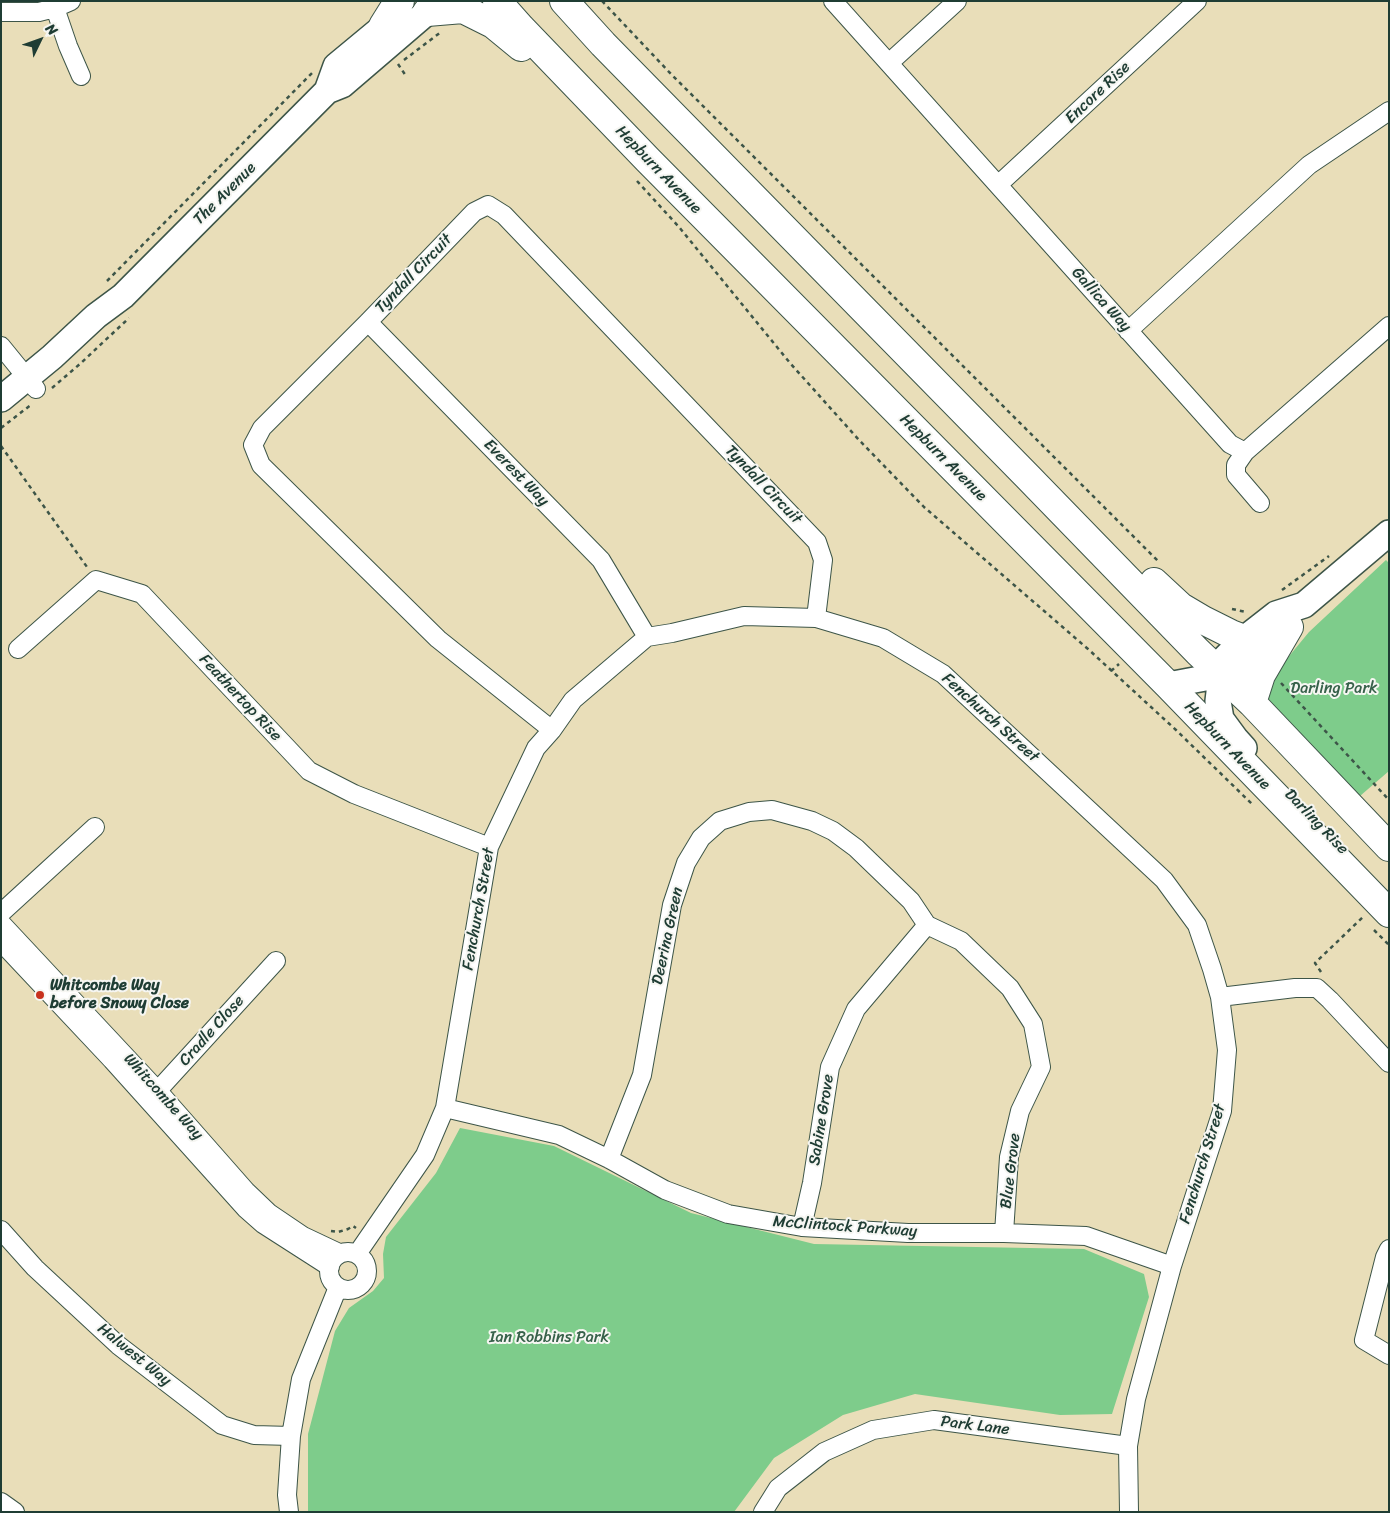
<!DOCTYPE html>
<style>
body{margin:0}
#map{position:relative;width:1390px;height:1513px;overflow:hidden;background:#e9deb9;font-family:Sriracha,sans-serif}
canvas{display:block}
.frame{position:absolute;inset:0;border:2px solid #1f3d34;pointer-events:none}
.north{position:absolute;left:15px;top:15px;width:50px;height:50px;-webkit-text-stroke:4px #f6f6f2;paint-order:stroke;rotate:48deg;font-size:14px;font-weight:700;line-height:20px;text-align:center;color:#1f3d34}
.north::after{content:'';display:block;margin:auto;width:18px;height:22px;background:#1f3d34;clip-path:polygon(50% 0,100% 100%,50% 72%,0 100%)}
</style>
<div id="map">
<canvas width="1390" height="1513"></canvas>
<div class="frame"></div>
<div class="north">N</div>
</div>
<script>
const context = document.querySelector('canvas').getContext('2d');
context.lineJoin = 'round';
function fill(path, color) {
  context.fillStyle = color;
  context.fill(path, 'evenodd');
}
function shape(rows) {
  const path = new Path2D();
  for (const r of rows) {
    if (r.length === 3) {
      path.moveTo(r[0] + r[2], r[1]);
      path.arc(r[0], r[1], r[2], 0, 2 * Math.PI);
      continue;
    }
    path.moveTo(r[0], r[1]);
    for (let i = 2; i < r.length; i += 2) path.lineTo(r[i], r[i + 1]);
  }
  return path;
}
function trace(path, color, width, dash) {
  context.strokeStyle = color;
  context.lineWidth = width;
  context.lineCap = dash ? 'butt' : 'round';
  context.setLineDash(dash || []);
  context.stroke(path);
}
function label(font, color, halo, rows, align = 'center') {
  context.font = font + ' Sriracha,sans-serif';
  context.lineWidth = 4;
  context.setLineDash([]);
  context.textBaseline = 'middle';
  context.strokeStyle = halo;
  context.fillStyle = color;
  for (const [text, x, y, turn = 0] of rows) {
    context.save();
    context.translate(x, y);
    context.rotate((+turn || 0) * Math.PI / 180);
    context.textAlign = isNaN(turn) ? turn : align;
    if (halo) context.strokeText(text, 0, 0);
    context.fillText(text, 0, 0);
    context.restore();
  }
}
const green = shape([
 [1386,560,1389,563,1389,771,1360,796,1265,698,1276,672,1309,632],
 [460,1128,554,1146,691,1213,814,1244,1084,1249,1144,1274,1149,1297,1112,1414,1060,1415,915,1394,843,1415,774,1458,734,1512,308,1512,308,1434,335,1331,349,1308,373,1291,384,1278,383,1254,386,1237,436,1173]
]);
const path = shape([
 [602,1,671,74,1158,561],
 [404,60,441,32],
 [398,64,406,76],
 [637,181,679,227,790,363,859,440,924,507,1088,649,1176,730,1252,804],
 [107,281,312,73],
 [52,388,81,363,129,318],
 [1,428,32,404],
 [1,446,87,567],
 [1282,590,1329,556],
 [1232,609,1246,612],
 [1111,671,1119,664],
 [1281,683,1389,800],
 [1374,930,1389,945],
 [1321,972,1315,963,1363,917],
 [331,1231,338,1232,348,1229,353,1226,356,1228]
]);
const street = shape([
 [833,1,1230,444,1245,452],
 [55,8,68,46,81,76],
 [1,12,39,12,55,8,71,1],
 [889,63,957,1],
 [998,185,1197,1],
 [368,322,601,560,647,637],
 [1128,331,1309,165,1389,111],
 [1,346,36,389],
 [1260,503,1236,475,1236,465,1245,452,1389,326],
 [18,649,96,580,142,594,309,771,354,794,489,847],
 [552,730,438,639,261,465,253,445,262,428,368,322,474,212,488,205,504,215,817,542,823,560,816,618],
 [1,913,95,827],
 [1,923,158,1091,246,1191,269,1213,303,1236,339,1253],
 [927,925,961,941,1010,988,1033,1024,1041,1067,1020,1111,1009,1157,1004,1233],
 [1,942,112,1060,246,1209,263,1224,330,1267],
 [1220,997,1295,988,1317,988,1330,1000,1389,1063],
 [150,1099,276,961],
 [445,1108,559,1135,609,1159,665,1190,728,1214,802,1227,908,1233,1004,1233,1086,1236,1172,1266],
 [609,1159,642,1075,672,905,686,863,701,838,720,821,749,812,772,810,812,821,833,831,856,848,911,901,927,925],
 [802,1227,812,1183,830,1067,856,1009,927,925],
 [1,1230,35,1268,118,1345,222,1425,254,1435,291,1436],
 [1389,1249,1385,1257,1364,1340,1389,1355],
 [348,1271,19],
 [357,1254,425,1155,445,1108,489,847,536,748,552,730,573,700,647,637,672,633,744,616,816,618,883,638,943,674,1164,880,1197,925,1212,969,1220,997,1227,1050,1222,1111,1172,1266,1136,1399,1128,1446,1129,1512],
 [1,1502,15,1512],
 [289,1512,287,1495,291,1436,301,1379,338,1287],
 [763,1512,778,1488,824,1452,873,1430,934,1420,1128,1446]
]);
const secondary = shape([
 [327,91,336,66,400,13],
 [1,399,52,357,96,316,123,296,327,91,342,85,440,1],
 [1168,685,1221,675,1237,670,1286,629],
 [1244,748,1235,738,1221,719,1218,701,1221,675,1225,658,1244,639,1276,614,1304,605,1389,533]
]);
const primary = shape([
 [497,1,521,28,648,160,1168,685,1389,913],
 [564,1,603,44,1027,476,1198,652,1252,703,1389,847],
 [427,12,463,9,493,24,521,47],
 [383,26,393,10,400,1],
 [1154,582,1181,607,1203,620,1231,634,1244,639],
 [1252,703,1261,675,1289,627]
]);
const markers = [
 [40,995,5,"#c8321e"]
];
const streetNames = [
 ["Encore Rise",1098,93,-43],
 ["Hepburn Avenue",658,170,46],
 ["The Avenue",225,194,-45],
 ["Tyndall Circuit",414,274,-46],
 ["Gallica Way",1101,300,48],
 ["Hepburn Avenue",943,458,45],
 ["Everest Way",516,473,46],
 ["Tyndall Circuit",763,485,46],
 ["Feathertop Rise",240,698,47],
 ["Fenchurch Street",990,718,42],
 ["Hepburn Avenue",1227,746,46],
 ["Darling Rise",1316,822,46],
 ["Fenchurch Street",479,909,-80],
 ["Deerina Green",668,936,-78],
 ["Cradle Close",212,1031,-48],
 ["Whitcombe Way",163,1097,48],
 ["Sabine Grove",822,1120,-81],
 ["Fenchurch Street",1203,1164,-73],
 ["Blue Grove",1011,1171,-83],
 ["McClintock Parkway",845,1227,4],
 ["Halwest Way",134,1355,39],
 ["Park Lane",975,1426,7]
];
const parkNames = [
 ["Darling Park",1334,689],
 ["Ian Robbins Park",549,1338]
];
const poiNames = [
 ["Whitcombe Way",50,986],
 ["before Snowy Close",50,1004]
];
fill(green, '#7ecc8b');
trace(street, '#3d5548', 20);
trace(secondary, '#3d5548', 28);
trace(primary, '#3d5548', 30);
trace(path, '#3d5548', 2.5, [4, 4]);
trace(street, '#fff', 18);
trace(secondary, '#fff', 25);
trace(primary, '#fff', 28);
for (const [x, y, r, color] of markers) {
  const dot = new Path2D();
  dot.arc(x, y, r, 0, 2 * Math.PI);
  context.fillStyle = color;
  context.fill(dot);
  trace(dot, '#f6f6f2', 2);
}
label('16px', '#1f3d34', '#f6f6f2', streetNames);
label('16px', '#37614a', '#f6f6f2', parkNames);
label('bold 16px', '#1f3d34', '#f6f6f2', poiNames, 'left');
</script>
